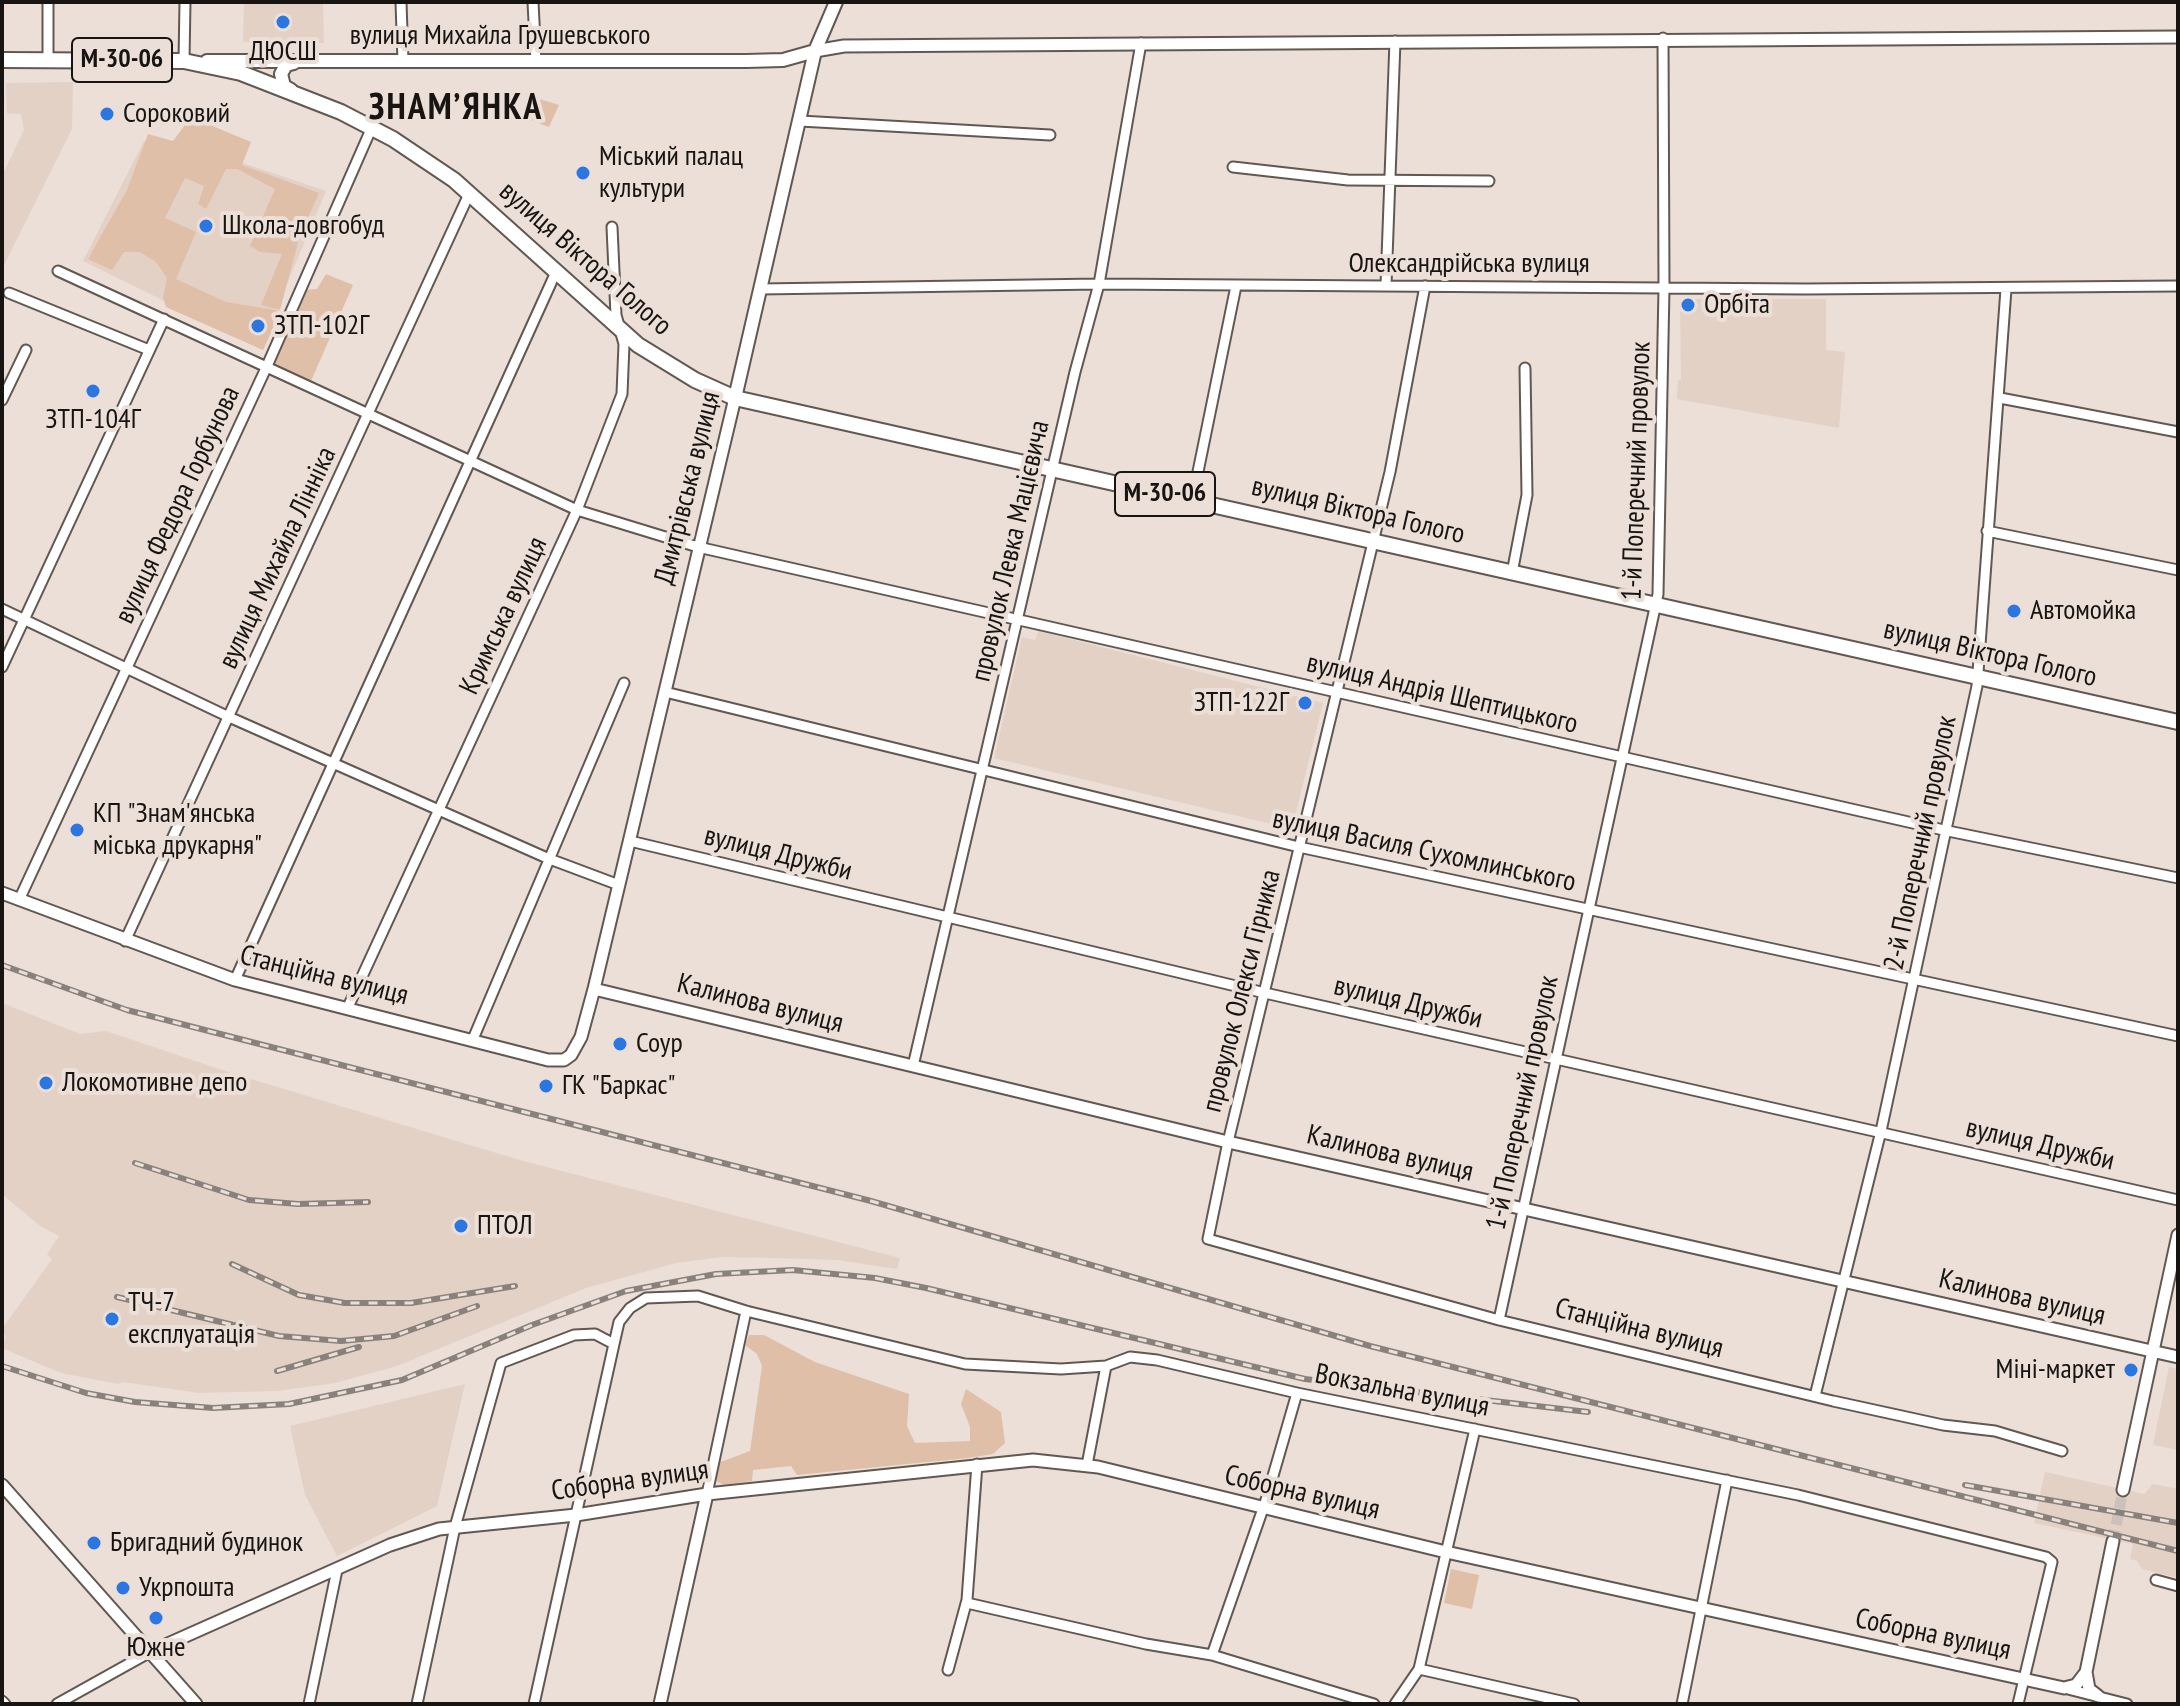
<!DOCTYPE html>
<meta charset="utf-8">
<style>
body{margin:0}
#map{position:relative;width:2180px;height:1706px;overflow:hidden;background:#ebdfd8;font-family:"PT Sans Narrow",sans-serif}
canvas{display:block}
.frame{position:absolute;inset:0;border:4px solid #171411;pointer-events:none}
</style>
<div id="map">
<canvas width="2180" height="1706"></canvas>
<div class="frame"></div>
</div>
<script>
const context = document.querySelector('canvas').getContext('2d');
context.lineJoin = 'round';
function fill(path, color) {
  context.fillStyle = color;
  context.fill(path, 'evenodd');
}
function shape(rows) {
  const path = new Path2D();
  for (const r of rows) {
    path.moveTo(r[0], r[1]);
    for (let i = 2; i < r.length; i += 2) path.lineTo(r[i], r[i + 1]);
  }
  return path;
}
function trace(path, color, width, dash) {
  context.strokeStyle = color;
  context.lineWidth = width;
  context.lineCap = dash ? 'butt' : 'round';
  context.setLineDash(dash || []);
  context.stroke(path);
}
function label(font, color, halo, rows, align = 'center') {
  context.font = font + ' "PT Sans Narrow",sans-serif';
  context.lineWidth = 8;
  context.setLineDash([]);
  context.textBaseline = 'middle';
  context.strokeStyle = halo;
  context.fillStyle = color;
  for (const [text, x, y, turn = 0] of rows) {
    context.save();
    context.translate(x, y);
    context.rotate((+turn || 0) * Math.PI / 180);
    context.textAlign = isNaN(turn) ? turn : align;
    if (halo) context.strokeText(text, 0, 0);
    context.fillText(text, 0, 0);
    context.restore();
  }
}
const built = shape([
 [244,2,323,2,324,43,243,42],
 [73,82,72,129,2,269,2,176,24,130,21,114,7,113,6,83],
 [144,141,222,156,326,191,260,348,83,261],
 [1680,299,1826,299,1826,350,1845,352,1839,428,1677,399,1678,381,1681,379],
 [1038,631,1323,703,1292,829,994,758,1022,637,1035,640],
 [2,1003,80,1034,106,1031,231,1073,523,1161,900,1258,897,1269,837,1260,772,1258,722,1257,676,1263,586,1288,397,1366,335,1383,277,1391,199,1393,123,1382,118,1384,61,1373,2,1348,6,1337,2,1329,52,1259,47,1254,59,1236,40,1226,2,1194],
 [2169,1367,2178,1369,2178,1450,2153,1445],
 [465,1384,437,1506,337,1556,305,1495,290,1426],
 [2045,1472,2144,1494,2153,1484,2178,1489,2178,1578,2142,1569,2137,1561,2130,1559,2133,1544,2034,1523]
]);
const green = shape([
 [533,97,559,105,549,127,525,118],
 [191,117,251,142,242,165,319,193,300,235,280,310,261,305,282,254,260,252,250,246,275,189,237,169,226,169,206,209,198,204,204,186,185,178,165,218,196,232,176,279,226,302,281,311,263,350,166,307,163,298,167,278,156,262,140,252,124,252,112,270,88,259,127,190,148,134,173,141],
 [326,274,353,285,311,381,271,363,303,290,317,289],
 [749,1335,764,1335,815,1362,909,1394,907,1426,915,1443,970,1441,970,1427,961,1404,966,1389,1001,1412,1005,1443,993,1454,968,1458,797,1475,791,1466,753,1470,752,1481,724,1485,716,1481,718,1463,750,1451,762,1366,757,1354,745,1345],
 [1451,1569,1479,1575,1472,1609,1444,1603]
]);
const tertiaryTunnel = shape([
 [2113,1541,2123,1490]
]);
const minor = shape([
 [401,2,403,62],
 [533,2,536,62],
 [48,60,48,2],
 [184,61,185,2],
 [800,121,1050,135],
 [1233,167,1348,180,1489,181],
 [58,271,577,510,698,547,1948,831,2178,878],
 [1386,285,1395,41],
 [1425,286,1390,472,1228,1142,1208,1239,1499,1320,1833,1401,1943,1425,1995,1431,2062,1451],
 [760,289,1099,284,1806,289,2178,286],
 [9,293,149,350],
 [2000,398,2178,432],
 [2,400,26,350],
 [1192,501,1236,286],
 [1987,531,2178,570],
 [1512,573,1527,495,1525,368],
 [2,609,229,717,547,858,619,885],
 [2,667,164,319],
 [665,692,1299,847,2178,1036],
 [630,841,1265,993,2178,1200],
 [19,900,267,366,372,127],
 [125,941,470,192],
 [235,980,556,272],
 [348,1007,577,510,622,394,624,344,616,315,612,227],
 [473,1039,624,683],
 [913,1066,1075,372,1099,284,1141,43],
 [1499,1320,1658,594,1664,288,1663,38],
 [1815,1396,1881,1131,1977,686,2006,289],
 [1087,1465,1106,1366],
 [707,1494,746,1311],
 [2156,1580,2178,1586],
 [967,1603,1146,1644,1212,1655,1374,1704],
 [1212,1655,1266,1500,1297,1393],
 [1419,1669,1574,1704],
 [948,1670,967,1600,977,1464],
 [2064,1688,2127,1704],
 [2,1701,5,1704],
 [57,1704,152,1651],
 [309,1704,337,1570],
 [417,1704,455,1527,501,1363,574,1335,595,1334,614,1344,619,1322,630,1308,646,1298,698,1296,746,1311,965,1364,1061,1369,1106,1366,1130,1357,1157,1360,1297,1393,1798,1495,2046,1557,2052,1562,2018,1704],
 [534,1704,614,1344],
 [1395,1704,1419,1669,1475,1429],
 [1682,1704,1727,1480]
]);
const tertiary = shape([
 [815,51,844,46,2178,37],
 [2,893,235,980,548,1060,564,1060,571,1055,581,1037,594,989,735,398],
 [594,989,1228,1142,2178,1357],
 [2,1485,196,1704],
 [2123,1490,2178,1235],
 [152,1651,390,1545,439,1529,576,1515,707,1494,1033,1460,1098,1467,1446,1552,2064,1688,2076,1685,2086,1672,2113,1541],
 [2086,1672,2089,1689,2098,1696],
 [660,1704,707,1494]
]);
const secondary = shape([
 [207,61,746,61,783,60,815,51],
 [291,90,284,86,281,74,286,65,294,63],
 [735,398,815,51,836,2]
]);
const primary = shape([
 [2,60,184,61,241,73,341,112,393,139,454,180,638,345,695,380,735,398,2178,722]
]);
const rail = shape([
 [2,965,127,1010,871,1201,1370,1346,2178,1551],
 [135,1163,249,1200,298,1204,368,1202],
 [232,1264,299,1295,345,1303,411,1303,515,1286],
 [117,1297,279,1336,341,1341,394,1336,477,1306],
 [2,1366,86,1393,135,1402,213,1408,289,1404,402,1380,532,1325,626,1291,716,1274,793,1270,875,1278,926,1288,1305,1379,1588,1412],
 [277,1371,359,1347],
 [1965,1485,2178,1523]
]);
const markers = [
 [283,22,8,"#2c76e2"],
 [107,114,8,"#2c76e2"],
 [583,173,8,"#2c76e2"],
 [206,226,8,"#2c76e2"],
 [1688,305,8,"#2c76e2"],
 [258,326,8,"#2c76e2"],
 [93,391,8,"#2c76e2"],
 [2014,611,8,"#2c76e2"],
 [1305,703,8,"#2c76e2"],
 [77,830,8,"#2c76e2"],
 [620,1044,8,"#2c76e2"],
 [46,1083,8,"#2c76e2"],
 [546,1086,8,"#2c76e2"],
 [461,1226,8,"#2c76e2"],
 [112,1319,8,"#2c76e2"],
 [2131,1370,8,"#2c76e2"],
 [94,1543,8,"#2c76e2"],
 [123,1588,8,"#2c76e2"],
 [156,1618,8,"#2c76e2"]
];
const shields = [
 [122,60,100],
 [1165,494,100]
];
const shieldNames = [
 ["М-30-06",122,60],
 ["М-30-06",1165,494]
];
const streetNames = [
 ["вулиця Михайла Грушевського",500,36],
 ["вулиця Віктора Голого",585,259,41],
 ["Олександрійська вулиця",1469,264],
 ["1-й Поперечний провулок",1637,471,-88],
 ["Дмитрівська вулиця",688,488,-76],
 ["вулиця Федора Горбунова",178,505,-65],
 ["вулиця Віктора Голого",1358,511,13],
 ["провулок Левка Мацієвича",1011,551,-77],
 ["вулиця Михайла Лінніка",278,558,-65],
 ["Кримська вулиця",504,616,-65],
 ["вулиця Віктора Голого",1990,654,13],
 ["вулиця Андрія Шептицького",1442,694,13],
 ["2-й Поперечний провулок",1921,843,-78],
 ["вулиця Василя Сухомлинського",1424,851,12],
 ["вулиця Дружби",778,854,14],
 ["Станційна вулиця",324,976,14],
 ["провулок Олекси Гірника",1242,991,-76],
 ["вулиця Дружби",1408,1003,13],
 ["Калинова вулиця",760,1004,14],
 ["1-й Поперечний провулок",1523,1103,-78],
 ["вулиця Дружби",2040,1145,13],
 ["Калинова вулиця",1390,1154,13],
 ["Калинова вулиця",2022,1298,13],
 ["Станційна вулиця",1639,1329,14],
 ["Вокзальна вулиця",1402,1391,11],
 ["Соборна вулиця",630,1481,-8],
 ["Соборна вулиця",1302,1493,13],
 ["Соборна вулиця",1933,1635,12]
];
const poiNames = [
 ["ДЮСШ",283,52,"center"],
 ["Сороковий",123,114],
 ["Міський палац",599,157],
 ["культури",599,189],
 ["Школа-довгобуд",222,226],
 ["Орбіта",1704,305],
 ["ЗТП-102Г",274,326],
 ["ЗТП-104Г",93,420,"center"],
 ["Автомойка",2030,611],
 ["ЗТП-122Г",1289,703,"right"],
 ["КП \"Знам'янська",93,814],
 ["міська друкарня\"",93,846],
 ["Соур",636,1044],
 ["Локомотивне депо",62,1083],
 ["ГК \"Баркас\"",562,1086],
 ["ПТОЛ",477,1226],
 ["ТЧ-7",128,1303],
 ["експлуатація",128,1335],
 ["Міні-маркет",2115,1370,"right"],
 ["Бригадний будинок",110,1543],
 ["Укрпошта",139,1588],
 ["Южне",156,1648,"center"]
];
const districtNames = [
 ["ЗНАМ’ЯНКА",456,109]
];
fill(built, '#e3d1c5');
fill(green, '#e0bfa9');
trace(tertiaryTunnel, '#cbc1ba', 11, [11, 5.5]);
trace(minor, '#625852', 13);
trace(tertiary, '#625852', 15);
trace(secondary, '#625852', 16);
trace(primary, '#625852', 18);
trace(minor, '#fff', 9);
trace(tertiary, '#fff', 11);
trace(secondary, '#fff', 12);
trace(primary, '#fff', 14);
trace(rail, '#89827c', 6);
trace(rail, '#ebdfd8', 3, [9]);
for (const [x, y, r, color] of markers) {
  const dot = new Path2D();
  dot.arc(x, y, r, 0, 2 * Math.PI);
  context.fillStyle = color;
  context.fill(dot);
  trace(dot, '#ebdfd8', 3);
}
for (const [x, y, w] of shields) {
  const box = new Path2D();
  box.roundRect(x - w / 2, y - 22, w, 44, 6);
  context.fillStyle = '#ebdfd8';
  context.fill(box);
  trace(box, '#171411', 2);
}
label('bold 26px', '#171411', null, shieldNames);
label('28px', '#171411', '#ebdfd8', streetNames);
label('28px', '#171411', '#ebdfd8', poiNames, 'left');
context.letterSpacing = '2px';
label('bold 36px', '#171411', '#ebdfd8', districtNames);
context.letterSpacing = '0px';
</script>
